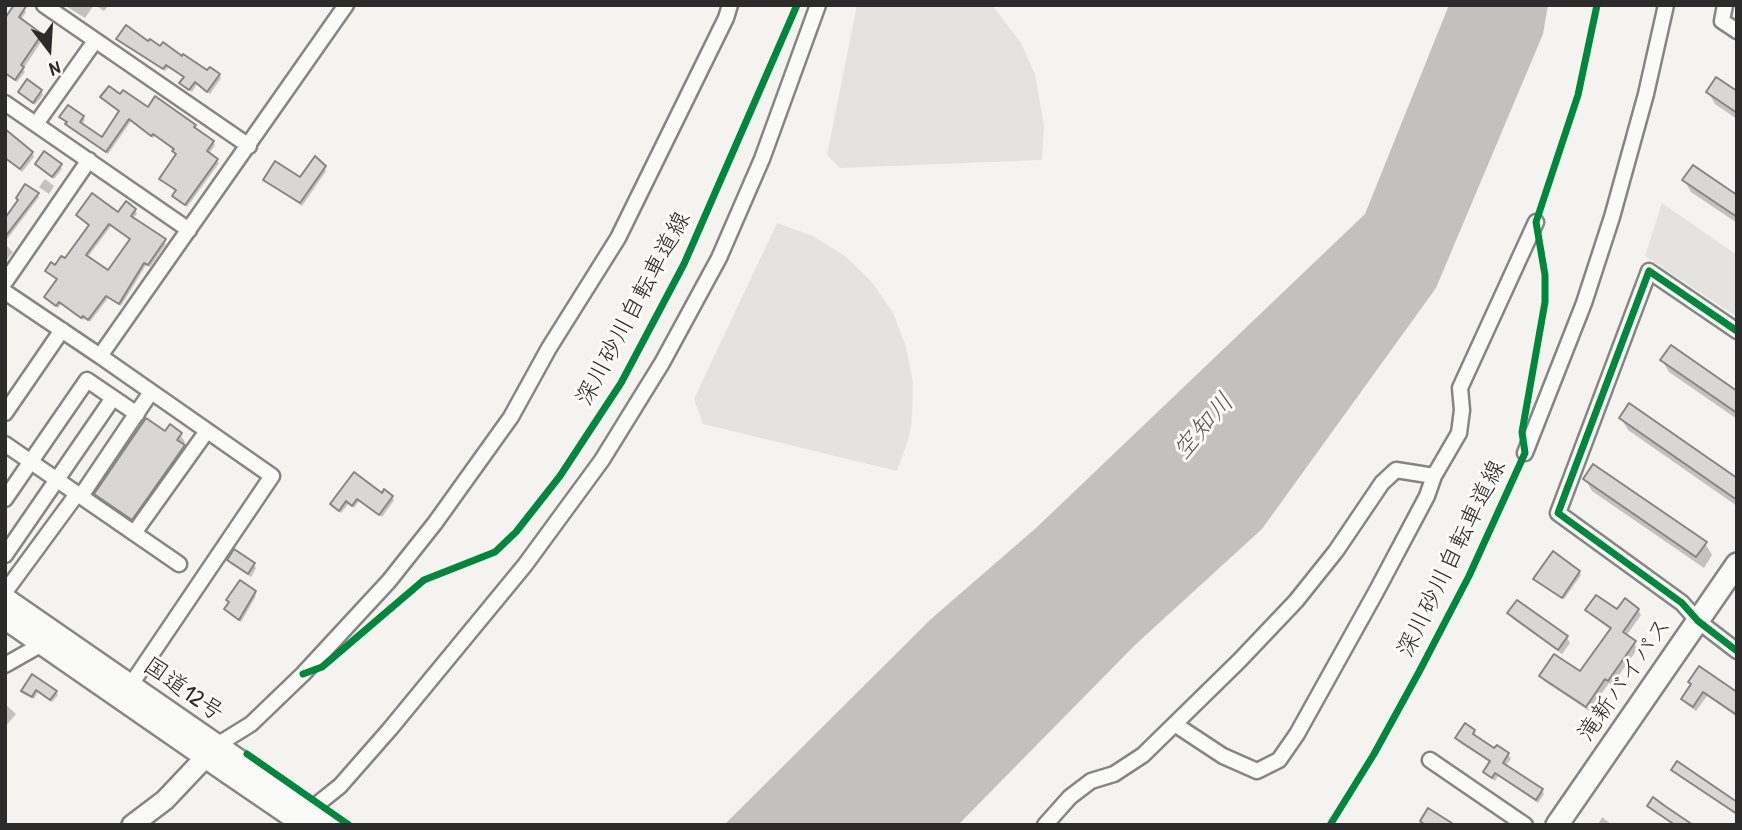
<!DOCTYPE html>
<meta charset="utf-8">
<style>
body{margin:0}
#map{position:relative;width:1742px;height:830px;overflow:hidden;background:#f4f3f0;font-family:"Patrick Hand",sans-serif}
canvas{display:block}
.frame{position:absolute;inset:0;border:7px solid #2b2b2b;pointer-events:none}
.north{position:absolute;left:14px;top:14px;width:70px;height:70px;-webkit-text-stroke:5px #fdfcf7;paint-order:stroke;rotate:163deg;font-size:19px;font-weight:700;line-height:28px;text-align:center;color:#2b2b2b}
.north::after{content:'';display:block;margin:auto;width:24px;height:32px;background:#2b2b2b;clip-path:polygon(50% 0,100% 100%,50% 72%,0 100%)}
</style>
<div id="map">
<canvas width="1742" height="830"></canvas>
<div class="frame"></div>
<div class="north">N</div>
</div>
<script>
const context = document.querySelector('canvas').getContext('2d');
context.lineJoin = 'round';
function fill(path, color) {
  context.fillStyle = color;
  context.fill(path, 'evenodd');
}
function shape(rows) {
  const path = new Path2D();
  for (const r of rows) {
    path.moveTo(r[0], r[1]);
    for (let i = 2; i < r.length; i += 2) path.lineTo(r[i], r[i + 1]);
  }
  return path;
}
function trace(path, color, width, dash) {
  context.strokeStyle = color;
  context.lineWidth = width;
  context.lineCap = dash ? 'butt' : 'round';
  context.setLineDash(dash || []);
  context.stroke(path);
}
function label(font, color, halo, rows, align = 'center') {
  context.font = font + ' "Patrick Hand","Klee One",sans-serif';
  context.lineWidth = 6;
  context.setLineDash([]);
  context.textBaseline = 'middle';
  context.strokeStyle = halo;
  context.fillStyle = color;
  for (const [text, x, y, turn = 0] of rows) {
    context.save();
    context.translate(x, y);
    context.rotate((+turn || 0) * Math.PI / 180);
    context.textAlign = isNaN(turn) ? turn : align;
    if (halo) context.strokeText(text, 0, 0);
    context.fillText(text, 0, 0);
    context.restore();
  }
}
const green = shape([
 [857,5,992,5,1021,43,1035,74,1044,126,1042,160,840,168,827,155],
 [1662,203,1737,255,1737,317,1645,256],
 [777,223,813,236,845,256,872,282,893,313,906,347,913,383,912,419,909,437,897,471,703,424,694,399]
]);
const water = shape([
 [1449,5,1548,5,1543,34,1436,288,1262,529,1135,645,958,825,724,825,931,619,1036,528,1365,214]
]);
const shadow = shape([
 [64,5,94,5,85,18],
 [95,5,109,5,104,11],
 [24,9,26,12,20,21,43,39,23,69,25,72,17,82,5,73,5,12,9,15],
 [118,39,149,43,208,72,219,75,221,78,210,94,197,84,192,92,181,83,185,78,169,67,165,71],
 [41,91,43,95,35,105,20,92],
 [1708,92,1737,93,1737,119,1715,104],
 [102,97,148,110,174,111,213,142,215,145,209,154,219,163,187,207,176,199,174,196,177,192,161,179,176,154,175,150,155,136,153,138,131,121,108,154,69,128,61,117,83,117,85,120,81,125,102,139,121,113],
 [32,153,34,157,22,172,12,162],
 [37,164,60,165,62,169,54,179],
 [324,167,326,171,302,206,265,180,301,179],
 [45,179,54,186,49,194,39,187],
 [1684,180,1737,197,1737,223,1691,192],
 [37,194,39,197,5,242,5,220],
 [135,210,137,214,132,219,166,244,150,267,146,265,121,306,108,298,90,322,85,318,83,320,61,304,58,308,48,301,46,297,58,280,47,271,65,261,90,226,78,216,119,214],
 [111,226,131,240,109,273,87,258],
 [5,244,13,252,5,262],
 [1662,360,1737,393,1737,419,1669,372],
 [1621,418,1737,480,1737,506,1628,430],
 [165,434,180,434,185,442,182,446,188,454,137,526,101,502,96,494],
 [355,475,382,496,392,497,394,500,382,517,359,501,354,508,349,503,341,513,334,507,332,504],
 [1585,479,1705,543,1712,555,1704,568,1592,491],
 [234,552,254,565,256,568,251,577,231,564,229,560],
 [1579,572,1581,575,1564,599,1536,579],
 [254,593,256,596,241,622,228,612,226,609,230,603],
 [1588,610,1617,612,1638,610,1641,615,1626,636,1638,648,1612,685,1609,683,1589,711,1544,681,1541,676,1580,674,1611,630,1591,615],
 [1509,613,1567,638,1570,643,1562,654,1513,619],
 [33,677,56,692,58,695,52,702,38,692,34,699,25,693,23,691],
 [1692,686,1737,694,1737,717,1707,696,1696,711,1686,704,1683,699],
 [5,704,16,714,6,726,5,725],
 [1474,731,1475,737,1495,750,1508,754,1511,759,1505,766,1542,790,1544,794,1538,803,1498,776,1495,781,1488,776,1485,772,1491,763,1460,743,1457,738],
 [1673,770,1737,804,1737,815,1675,773],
 [1602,817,1612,825,1598,825]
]);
const building = shape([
 [14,5,27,5,19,17,42,34,21,65,24,67,15,80,5,73,5,18,14,5],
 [126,25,148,41,150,39,160,46,163,42,182,56,183,54,207,70,210,67,220,74,207,92,195,82,189,90,179,83,184,77,166,65,163,69,116,39,126,25],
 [1716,77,1737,91,1737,113,1706,92,1716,77],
 [27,79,42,90,33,103,18,92,27,79],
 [109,86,120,94,123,90,148,107,155,96,196,125,194,127,214,141,207,151,218,159,185,205,172,196,176,190,159,179,176,154,172,151,174,149,153,134,151,136,129,119,106,152,65,124,67,122,59,117,68,105,84,116,80,122,102,137,119,111,100,97,109,86],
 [5,129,33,152,20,169,5,158,5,129],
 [44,151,62,164,52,177,35,164,44,151],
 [315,156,326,166,300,203,263,180,275,161,300,177,315,156],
 [1693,165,1737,195,1737,217,1682,180,1693,165],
 [25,184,39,193,5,237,5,218,18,200,16,198,25,184],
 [92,193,118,212,126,201,136,209,131,216,166,239,148,265,144,263,119,304,106,296,88,320,83,316,81,318,59,302,56,306,44,297,57,279,45,271,51,262,55,265,61,256,65,258,89,225,76,215,92,193],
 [109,224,130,239,108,270,86,255,109,224],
 [1671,345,1737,391,1737,413,1660,360,1671,345],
 [1629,403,1737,478,1737,500,1619,418,1629,403],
 [146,418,165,431,170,424,182,433,177,440,185,445,132,520,94,494,146,418],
 [1593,464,1707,542,1696,557,1583,479,1593,464],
 [354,472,382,493,384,489,393,496,379,515,357,499,352,506,346,501,339,511,330,504,354,472],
 [234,549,255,563,248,574,227,560,234,549],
 [1553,551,1580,571,1562,598,1533,579,1553,551],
 [240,580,256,591,239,620,224,609,229,602,226,600,240,580],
 [1596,595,1617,609,1625,598,1639,609,1623,632,1636,641,1608,681,1605,679,1586,707,1539,676,1554,654,1580,671,1611,628,1585,610,1596,595],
 [1517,600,1568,636,1558,650,1507,613,1517,600],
 [1699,666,1737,692,1737,715,1703,692,1693,707,1681,699,1691,684,1688,682,1699,666],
 [32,674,57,691,50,700,36,690,32,697,21,691,32,674],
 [1465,723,1475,730,1473,734,1494,748,1497,745,1509,753,1503,763,1543,789,1536,800,1495,773,1492,778,1483,772,1490,761,1455,738,1465,723],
 [1677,761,1737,802,1737,814,1671,770,1677,761],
 [1653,797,1665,806,1693,825,1675,825,1647,806,1653,797],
 [1428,808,1455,825,1425,825,1420,821,1428,808]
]);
const minor = shape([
 [44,5,249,146],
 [1725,5,1722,21,1737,31],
 [5,103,189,230],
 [36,124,95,41],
 [5,282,89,160],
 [5,292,100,356,346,5],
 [1737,331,1649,271,1558,513,1682,603,1698,621,1737,651],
 [100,356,272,476,130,686],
 [5,413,62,330],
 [5,444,179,564],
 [1525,453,1584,303,1612,217,1646,94,1666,5],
 [81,496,151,392],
 [5,499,87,380,137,414],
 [134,533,207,431],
 [5,555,113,398],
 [5,592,77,494],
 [5,665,42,644],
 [1176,725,1223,756,1257,771,1279,760,1297,734,1376,592,1427,496,1434,476,1459,433,1462,410,1460,388,1536,222],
 [217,745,251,724,303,674,389,581,435,523,511,417,549,348,618,238,726,18,730,5],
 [1430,760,1525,825],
 [305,814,340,786,390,729,525,565,602,460,662,363,719,258,762,159,818,5],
 [1045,825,1070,797,1091,781,1114,774,1143,755,1239,661,1296,601,1336,551,1382,483,1396,470,1434,476]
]);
const major = shape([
 [132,825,165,800,216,746]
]);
const highway = shape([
 [5,599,242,763],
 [5,618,229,773],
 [1557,825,1737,564]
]);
const highwayBridge = shape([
 [242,763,331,825],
 [229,773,305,825]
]);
const cycleway = shape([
 [1737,331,1649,271,1558,513,1682,603,1698,621,1737,651],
 [303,674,322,667,424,580,495,552,516,532,560,476,621,383,684,264,797,5],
 [247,754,349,825],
 [1330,825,1374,754,1419,672,1469,576,1525,453,1522,432,1545,302,1545,275,1536,222,1578,95,1597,5]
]);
const streetNames = [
 ["深川砂川自転車道線",634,309,-62],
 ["深川砂川自転車道線",1452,559,-64],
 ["滝新バイパス",1625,680,-55],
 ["国道12号",183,690,35]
];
const waterNames = [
 ["空知川",1204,427,-49]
];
fill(green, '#e4e3e0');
fill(water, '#c2c1be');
fill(shadow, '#0003');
fill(building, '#d8d7d5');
trace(building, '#858584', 2);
trace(minor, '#858584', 19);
trace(major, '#858584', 24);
trace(highway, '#858584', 26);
trace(minor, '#fafaf8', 14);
trace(major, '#fafaf8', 19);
trace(highway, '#fafaf8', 21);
trace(highwayBridge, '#858584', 26, []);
trace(highwayBridge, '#fafaf8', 21);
trace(cycleway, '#00873e', 7);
label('24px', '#2b2b2b', '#fdfcf7', streetNames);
label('italic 26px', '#585857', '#fdfcf7', waterNames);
</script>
